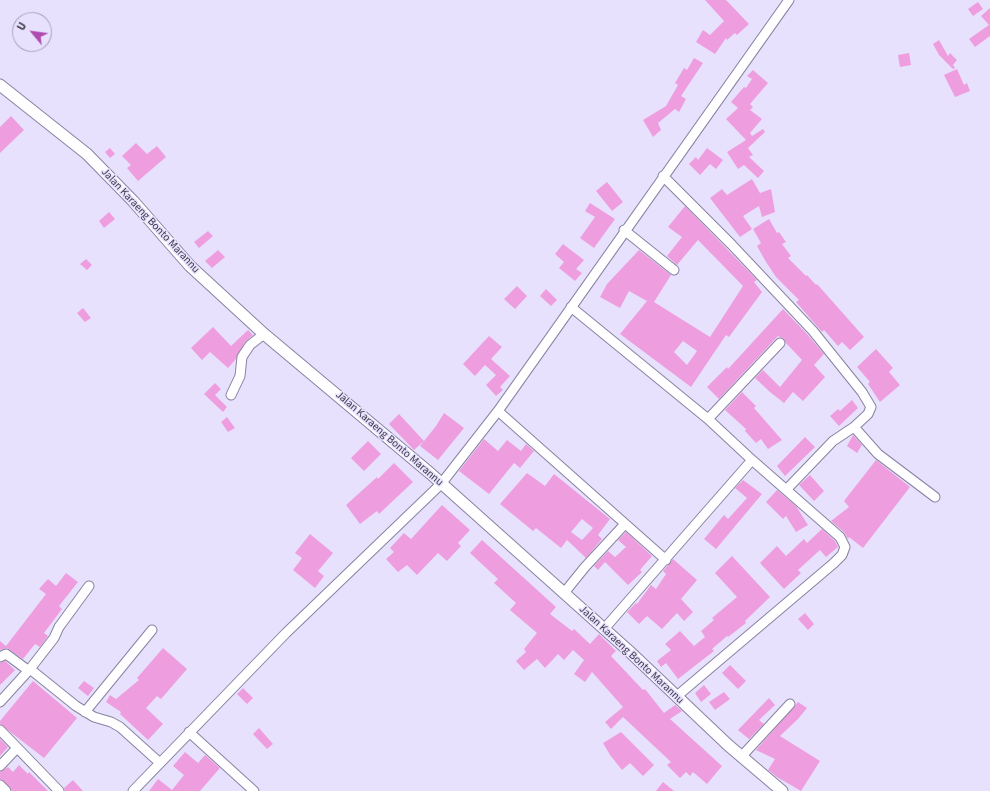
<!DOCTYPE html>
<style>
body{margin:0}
#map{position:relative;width:990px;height:791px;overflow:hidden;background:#e7e1fe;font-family:"Source Sans 3",sans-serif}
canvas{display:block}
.north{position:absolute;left:12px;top:12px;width:40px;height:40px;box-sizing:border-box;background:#e7e1fe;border:1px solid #a39eb5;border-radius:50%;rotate:299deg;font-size:11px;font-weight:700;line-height:16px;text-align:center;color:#3e3a48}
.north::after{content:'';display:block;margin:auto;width:14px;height:18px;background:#af4aae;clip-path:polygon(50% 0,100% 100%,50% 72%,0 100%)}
</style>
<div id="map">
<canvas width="990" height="791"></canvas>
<div class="north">U</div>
</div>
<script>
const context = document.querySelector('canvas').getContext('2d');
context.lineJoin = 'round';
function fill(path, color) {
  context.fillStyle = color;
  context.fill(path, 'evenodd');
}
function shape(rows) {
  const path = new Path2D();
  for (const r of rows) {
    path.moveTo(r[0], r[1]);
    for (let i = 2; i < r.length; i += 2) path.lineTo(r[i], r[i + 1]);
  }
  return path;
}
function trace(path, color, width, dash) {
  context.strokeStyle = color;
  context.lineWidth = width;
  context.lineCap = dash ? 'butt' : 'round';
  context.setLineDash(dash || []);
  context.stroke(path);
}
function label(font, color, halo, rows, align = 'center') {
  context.font = font + ' "Source Sans 3",sans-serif';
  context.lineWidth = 3;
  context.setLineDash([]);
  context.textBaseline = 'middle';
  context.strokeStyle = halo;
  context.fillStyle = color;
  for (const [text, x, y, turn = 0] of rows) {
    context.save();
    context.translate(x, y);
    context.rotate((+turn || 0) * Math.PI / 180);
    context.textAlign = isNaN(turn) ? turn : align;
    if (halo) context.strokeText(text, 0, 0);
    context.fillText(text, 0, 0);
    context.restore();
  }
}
const building = shape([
 [705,0,726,0,749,24,737,35,735,33,727,40,726,38,715,54,696,42,703,30,710,35,724,21],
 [978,2,983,9,973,16,968,9],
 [990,8,990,36,975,47,969,39,989,25,981,16],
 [939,40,948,56,950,53,957,60,953,65,955,68,953,69,939,55,933,44],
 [909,53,911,65,900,67,898,55],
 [694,58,703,63,681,96,686,99,679,112,675,109,658,123,661,130,653,137,643,120,666,106,678,85,675,83,684,68,687,70],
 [957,69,964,85,967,83,970,91,955,97,944,75],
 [753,70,768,83,750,104,753,107,750,110,762,119,750,133,752,136,763,129,765,132,748,148,753,155,749,157,764,171,758,178,744,165,738,169,727,152,746,140,726,119,738,108,731,102,744,87,746,88,752,79,747,76],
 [11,116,24,130,0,153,0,127],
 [136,143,147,154,157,146,166,157,138,181,127,168,131,165,122,156],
 [110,148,115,154,110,158,105,152],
 [707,148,723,160,716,169,710,164,700,175,689,164,696,157,698,160],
 [752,179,760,193,771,189,775,212,762,217,759,206,743,216,752,229,740,237,710,198,722,189,727,195],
 [607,182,623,202,612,211,596,191],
 [590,203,615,219,594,248,580,238,595,217,585,211],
 [685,206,757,280,754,282,762,292,729,337,726,335,691,387,620,334,647,301,629,291,620,308,600,297,607,284,639,250,671,275,654,302,710,337,743,286,698,240,677,265,667,256,682,237,668,227],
 [683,341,697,351,687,365,674,352],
 [109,212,115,219,104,228,99,221],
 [769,219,777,233,779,232,786,242,782,244,791,256,788,258,806,276,807,275,816,285,817,284,864,337,850,350,842,342,838,346,824,330,822,332,796,302,799,300,776,277,766,262,757,246,761,243,753,229],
 [208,231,213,236,199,248,194,242],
 [563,244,584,260,576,269,582,273,575,281,559,268,564,262,555,254],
 [218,250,225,257,212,268,205,261],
 [86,259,92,265,87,270,80,264],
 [517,286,527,296,515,309,504,299],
 [546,289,557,300,551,306,540,296],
 [83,308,91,318,85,322,77,313],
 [783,309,808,335,824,354,814,365,825,377,803,401,793,392,784,403,770,392,755,378,763,370,780,387,802,360,786,343,784,339,778,336,719,399,707,387,727,367,728,369],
 [213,327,231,346,248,330,253,335,245,342,236,359,228,368,210,352,202,360,191,348],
 [489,336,502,347,491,359,510,376,500,387,503,390,496,396,486,385,496,375,485,365,475,376,463,364],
 [876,349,893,368,889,372,900,385,880,402,868,384,870,382,857,367],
 [215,383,221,389,215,395,227,407,223,412,204,394],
 [742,392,756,406,754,408,782,440,768,449,761,439,756,443,745,431,746,429,725,410],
 [852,400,858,408,839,426,830,416,838,409,840,411],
 [444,413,464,428,438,460,420,446,436,426],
 [399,414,424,441,414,450,389,424],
 [227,417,235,428,228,432,221,422],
 [853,435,862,445,857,453,847,446],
 [805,437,815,447,785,476,777,466],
 [484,439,498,451,507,440,521,451,526,444,534,451,520,468,514,463,489,494,459,471],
 [368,441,381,454,364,471,351,458],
 [876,460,910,487,863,548,849,537,848,539,844,532,831,521,849,507,844,501],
 [394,463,413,482,379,514,377,511,360,524,346,505,377,477,378,479],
 [527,473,545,486,554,474,610,519,598,535,602,539,586,558,567,540,561,548,536,528,533,531,500,504],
 [582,519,593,528,582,540,571,532],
 [810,475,824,491,814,501,799,485],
 [743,480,762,494,716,549,704,539,724,515,728,519,747,498,735,488],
 [777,490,796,506,808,525,796,532,786,516,783,519,766,502],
 [442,505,470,530,458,543,461,546,447,561,438,553,417,575,407,565,398,572,386,559,394,552,390,548,404,533,411,539],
 [822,529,835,541,838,547,826,557,820,550,798,570,801,573,784,589,760,563,777,546,786,556,804,539,807,543],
 [626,532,652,556,640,570,642,572,628,585,605,562,598,570,594,566,608,551,615,557,626,547,618,540],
 [310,534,333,553,318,571,324,576,315,588,293,570,302,558,295,553],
 [482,540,556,607,550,614,572,631,574,629,590,644,599,634,616,651,611,656,643,690,645,689,664,713,675,705,682,711,670,719,722,766,707,784,693,772,690,776,686,772,680,778,667,765,671,762,623,717,611,729,605,722,623,707,592,672,585,682,574,674,584,660,573,650,564,660,558,654,545,668,537,659,524,670,516,661,526,652,524,649,537,633,510,610,516,603,494,583,498,579,470,553],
 [732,556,770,597,745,621,746,623,728,637,727,636,712,649,714,651,678,679,666,663,661,667,657,661,671,650,665,644,680,631,694,646,705,637,701,631,714,620,712,618,737,597,715,573],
 [673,559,697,580,681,599,693,612,684,621,677,613,662,629,647,616,639,624,627,612,636,603,637,604,651,585,656,589,666,574,663,571],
 [66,573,78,582,59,606,62,609,44,633,48,636,40,647,35,644,23,659,7,648,0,650,0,641,6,646,46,594,39,589,48,579,56,586],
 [805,613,814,624,808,630,798,619],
 [163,648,187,669,161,699,157,696,146,708,163,724,148,740,120,714,121,712,106,702,110,695,116,699,139,680,137,678],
 [5,661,15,670,0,685,0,663],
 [730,665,746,681,738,689,722,673],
 [33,681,77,718,44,758,0,724,0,721],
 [84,681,94,688,88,696,78,688],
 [704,685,711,694,701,702,695,693],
 [243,688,253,698,247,704,237,694],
 [724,692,730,699,715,710,709,702],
 [769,698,775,705,759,720,764,724,749,739,738,730],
 [798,702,807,708,798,719,780,736,820,761,801,791,777,777,768,770,775,759,756,750],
 [259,728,273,744,267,749,253,734],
 [621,732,654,765,643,776,630,763,622,770,610,755,603,743],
 [0,739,8,747,0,756],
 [185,752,198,763,205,755,220,768,200,791,149,791,158,779,172,790,184,775,173,766],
 [19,765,28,774,29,772,48,791,12,791,10,787,0,779,0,772,8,767,13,772],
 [73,780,83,791,65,791,64,788],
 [663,782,674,791,656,791]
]);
const minor = shape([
 [663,176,732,245,813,331,862,392,871,407,868,414,854,427,833,441,786,490],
 [624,230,674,270],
 [571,307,708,419,752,460,840,537,845,547,842,555,834,563,677,696],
 [231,395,240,376,242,357,250,345,264,334],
 [498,411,666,560],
 [708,419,780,343],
 [854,427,878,454,935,497],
 [564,593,585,567,625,524],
 [604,629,752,460],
 [0,657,6,654,29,671],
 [30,669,54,638,59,627,89,586],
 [0,702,30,669,76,706,94,717,111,722,120,727,160,763],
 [85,712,152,630],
 [0,730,59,791],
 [189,732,254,791],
 [741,757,790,704],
 [0,766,17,748],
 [0,785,6,791],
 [133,791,286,633,441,484,498,411,789,0]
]);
const major = shape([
 [0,85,87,154,133,201,190,266,264,334,431,474,630,652,728,745,782,791]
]);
const streetNames = [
 ["Jalan Karaeng Bonto Marannu",150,221,47],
 ["Jalan Karaeng Bonto Marannu",389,439,41],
 ["Jalan Karaeng Bonto Marannu",631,655,43]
];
fill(building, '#ee9ede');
trace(minor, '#8982a2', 11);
trace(major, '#8982a2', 13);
trace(minor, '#fff', 9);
trace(major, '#fff', 11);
label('11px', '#3e3a48', '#e7e1fe', streetNames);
</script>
